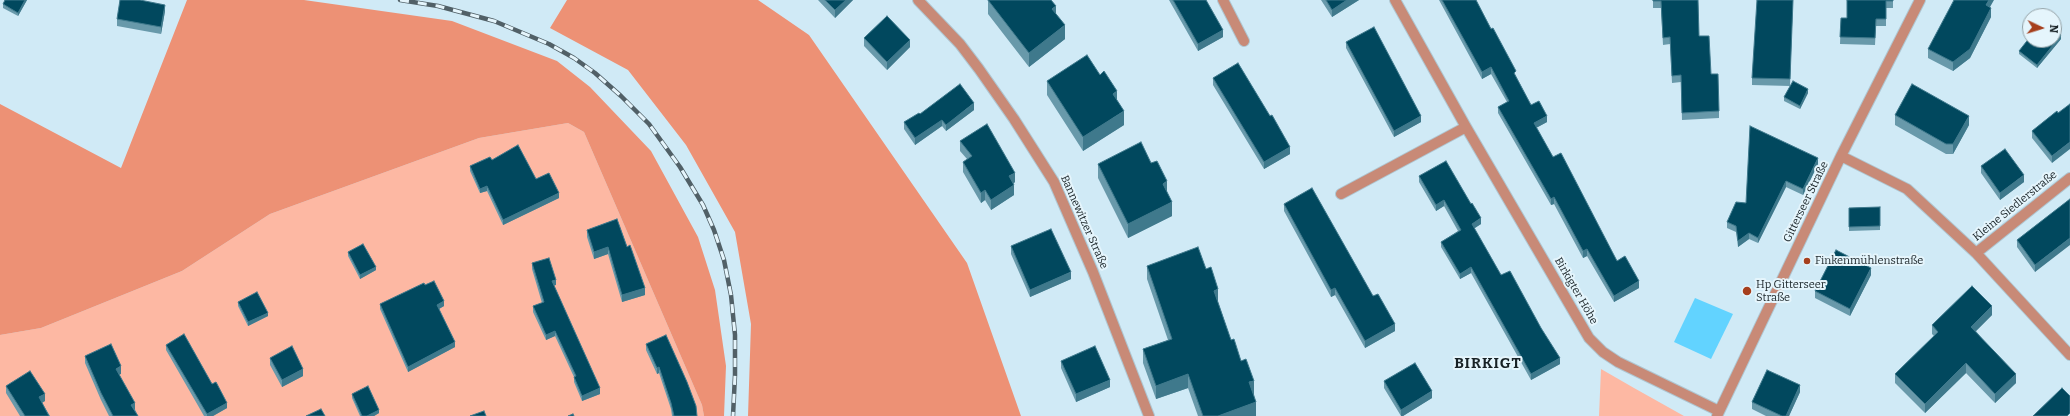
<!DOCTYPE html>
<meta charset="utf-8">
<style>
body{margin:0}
#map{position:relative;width:2070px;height:416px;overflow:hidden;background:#d0eaf6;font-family:Bitter,serif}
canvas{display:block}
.north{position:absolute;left:2022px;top:8px;width:40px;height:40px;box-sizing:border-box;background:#e5f5fc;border:1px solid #93a1a6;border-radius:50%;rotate:94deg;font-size:11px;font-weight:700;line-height:16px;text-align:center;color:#182226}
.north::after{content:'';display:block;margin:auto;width:14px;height:18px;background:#a63f1d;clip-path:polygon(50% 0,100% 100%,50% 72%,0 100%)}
</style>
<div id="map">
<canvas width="2070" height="416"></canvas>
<div class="north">N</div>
</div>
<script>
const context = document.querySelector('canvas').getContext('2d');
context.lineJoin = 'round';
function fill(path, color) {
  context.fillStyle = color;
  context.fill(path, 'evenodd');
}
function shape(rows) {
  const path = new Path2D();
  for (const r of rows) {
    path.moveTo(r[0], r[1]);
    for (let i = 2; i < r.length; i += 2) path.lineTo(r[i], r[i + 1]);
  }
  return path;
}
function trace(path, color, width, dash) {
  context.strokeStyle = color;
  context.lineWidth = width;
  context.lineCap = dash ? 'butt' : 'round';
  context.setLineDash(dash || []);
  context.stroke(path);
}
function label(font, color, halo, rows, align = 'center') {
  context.font = font + ' Bitter,serif';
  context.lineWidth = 4;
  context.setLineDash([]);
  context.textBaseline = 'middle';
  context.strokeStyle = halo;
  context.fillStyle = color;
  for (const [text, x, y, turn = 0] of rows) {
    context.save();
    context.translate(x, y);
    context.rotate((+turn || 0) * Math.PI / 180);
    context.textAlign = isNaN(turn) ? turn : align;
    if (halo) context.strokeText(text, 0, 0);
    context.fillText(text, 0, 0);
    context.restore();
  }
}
const green = shape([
 [568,123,584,132,702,405,704,416,0,416,0,335,41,328,182,271,270,214,479,138],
 [1601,369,1634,388,1684,416,1599,416]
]);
const forest = shape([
 [187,0,304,0,452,21,557,61,590,87,651,151,698,237,715,290,726,366,724,416,704,416,702,405,584,132,568,123,479,138,270,214,182,271,41,328,0,335,0,104,121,168],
 [567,0,758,0,809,35,967,263,1021,416,748,416,751,324,735,232,686,145,628,70,550,28]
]);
const water = shape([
 [1695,298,1733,314,1711,359,1674,342]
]);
const street = shape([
 [918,0,960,44,979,69,1014,119,1054,182,1093,272,1149,416],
 [1223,0,1244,41],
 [1395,0,1466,127,1589,338,1603,352,1618,362,1719,411],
 [1841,156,1907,189,1976,253,2070,355],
 [1341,194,1466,127],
 [1976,253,2070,178],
 [1717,416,1841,156,1920,0]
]);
const rail = shape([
 [400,0,438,6,494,21,549,44,574,58,595,73,621,96,649,124,680,167,703,205,714,230,724,260,731,295,735,335,735,375,733,416]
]);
const wall = shape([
 [27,0,18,16,3,8,3,4],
 [818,0,853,0,835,18],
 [988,0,1056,14,1065,39,1029,67,988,14],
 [1169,0,1206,0,1223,37,1198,51],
 [1321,0,1359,0,1332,17],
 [1439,0,1476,0,1531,105,1547,122,1536,128,1553,157,1617,261,1639,288,1614,302,1587,256,1583,258,1554,204,1551,205,1498,113,1498,107,1507,102,1491,74,1482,79],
 [1653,0,1698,0,1699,36,1711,74,1719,111,1719,118,1682,120,1681,82,1672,83,1670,44,1663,45,1661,8,1653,8],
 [1793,0,1790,86,1808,93,1800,109,1784,101,1784,97,1790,86,1752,85,1752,78],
 [1893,0,1893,8,1886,8,1886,26,1876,26,1875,45,1840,44,1841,18,1847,18,1859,1],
 [1990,7,1991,17,1970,58,1953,71,1928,58,1928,49],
 [165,11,161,34,117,26,117,19],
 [864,38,910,47,887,70,864,46],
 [2061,39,2037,68,2019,54,2019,51],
 [1346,42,1421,122,1394,137,1346,48],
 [1213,78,1290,154,1264,169,1213,85],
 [1047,81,1124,125,1083,151,1047,95],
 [974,110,946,131,942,126,915,145,904,129,904,122,920,114],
 [2057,111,2052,163,2032,138,2032,131],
 [1895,115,1969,125,1953,154,1946,154,1895,125],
 [960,141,1015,182,1013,184,1014,195,991,210,985,200,981,203,963,172,963,162,967,159,960,151],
 [492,160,536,179,559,198,503,225,487,191,480,193,470,171,470,166],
 [1151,163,1167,192,1172,216,1128,238,1098,178,1098,164],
 [1818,164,1803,195,1786,187,1758,243,1749,239,1738,247,1736,232,1727,228,1727,222,1746,203],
 [1981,166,2024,182,2000,200,1981,173],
 [1419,176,1481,224,1474,228,1501,275,1560,364,1531,380,1471,273,1460,279,1441,247,1441,242,1458,231,1444,206,1436,211,1419,182],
 [2070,199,2035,272,2017,247,2017,240],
 [1284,204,1373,296,1395,331,1365,348,1335,295,1331,297,1284,211],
 [1880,207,1880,230,1849,231,1849,208],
 [617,219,645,295,622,302,608,254,594,259,587,237,587,230],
 [1011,246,1071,279,1030,297,1011,254],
 [348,252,376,270,360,279,348,256],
 [532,263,556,285,554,285,600,394,582,401,574,382,574,377,555,336,546,340,533,312,533,306,542,303,532,269],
 [1147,266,1218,302,1231,340,1254,394,1256,416,1198,416,1188,388,1156,399,1143,363,1143,349,1168,340,1147,279],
 [1871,275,1850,316,1815,298,1815,291],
 [425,285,444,306,439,309,455,347,408,372,380,309,380,304],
 [238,302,268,316,248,326,238,306],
 [1992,315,1976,331,2016,383,1995,403,1966,373,1925,413,1895,383,1895,374,1934,336,1932,334,1932,325],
 [646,344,697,416,672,416,671,409,659,373,657,374,646,350],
 [166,345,212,384,227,408,213,416,204,416,166,350],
 [85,356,121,374,119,374,138,416,109,416,101,400,85,363],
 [270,358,303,376,282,387,270,365],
 [1061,361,1110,387,1076,402,1061,368],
 [1384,381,1432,398,1403,416,1401,416,1384,388],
 [6,386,45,401,42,403,50,416,20,416,6,393],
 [1800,392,1789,416,1766,416,1752,409,1752,402],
 [352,394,379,413,374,416,360,416,352,398]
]);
const shadedWall = shape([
 [25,0,27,0,18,16,18,13],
 [846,0,853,0,835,18,835,10],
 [1347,0,1359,0,1332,17,1332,10],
 [1989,0,1994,0,1986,14,1986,5],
 [165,5,165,11,161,34,161,27],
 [1056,6,1056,20,1052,9],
 [1991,8,1991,17,1970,58,1953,71,1953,62],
 [1065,25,1065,39,1029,67,1029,53],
 [1223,30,1223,37,1198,51,1198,44],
 [2061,35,2061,39,2037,68,2037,65],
 [910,40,910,47,887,70,887,62],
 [1491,67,1491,74,1482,79,1482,72],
 [1808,89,1808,93,1800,109,1800,106],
 [1117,91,1117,105,1113,94],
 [974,103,974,110,946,131,946,125],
 [1124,111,1124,125,1083,151,1083,137],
 [1421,116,1421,122,1394,137,1394,131],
 [1547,116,1547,122,1534,129,1534,123],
 [1969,116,1969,125,1953,154,1953,144],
 [942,120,942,126,915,145,915,138],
 [2070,142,2070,149,2052,163,2052,156],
 [1290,147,1290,154,1264,169,1264,162],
 [1818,158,1818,164,1803,195,1803,189],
 [1015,173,1015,182,1009,186,1009,176],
 [2024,175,2024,182,2000,200,2000,193],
 [1167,181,1167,195,1163,184],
 [1786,181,1786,187,1758,243,1758,238],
 [1014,185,1014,195,991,210,991,200],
 [487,186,487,191,480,193,480,189],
 [985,190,985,200,981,203,981,193],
 [559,193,559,198,503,225,503,220],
 [1554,197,1554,204,1551,205,1551,199],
 [1444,200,1444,206,1436,211,1436,205],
 [1172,202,1172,216,1128,238,1128,224],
 [1481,218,1481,224,1472,230,1472,224],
 [1749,233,1749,239,1738,247,1738,241],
 [2070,238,2070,245,2035,272,2035,265],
 [608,247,608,254,594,259,594,252],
 [1587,249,1587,256,1583,258,1583,251],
 [376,267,376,270,360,279,360,275],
 [1471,267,1471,273,1460,279,1460,274],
 [1871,268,1871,275,1850,316,1850,309],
 [1071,272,1071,279,1030,297,1030,290],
 [556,280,556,285,552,286,552,281],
 [1639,281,1639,288,1614,302,1614,296],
 [645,288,645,295,622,302,622,295],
 [1335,288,1335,295,1331,297,1331,290],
 [1218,289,1218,302,1214,304,1214,291],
 [444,301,444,306,437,310,437,305],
 [1992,306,1992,315,1971,336,1971,327],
 [268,313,268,316,248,326,248,322],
 [1395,324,1395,331,1365,348,1365,341],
 [555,331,555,336,546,340,546,335],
 [455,342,455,347,408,372,408,367],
 [1560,358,1560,364,1531,380,1531,374],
 [1966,363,1966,373,1925,413,1925,404],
 [121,366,121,374,116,376,116,369],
 [659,367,659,373,657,374,657,368],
 [303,369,303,376,282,387,282,380],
 [1188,374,1188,388,1156,399,1156,386],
 [2016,374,2016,383,1995,403,1995,394],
 [1110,380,1110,387,1076,402,1076,394],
 [1254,381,1254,394,1249,396,1249,382],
 [1800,385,1800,392,1789,416,1786,416],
 [600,388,600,394,582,401,582,396],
 [1432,391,1432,398,1403,416,1401,416,1401,410],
 [45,394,45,401,39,404,39,397],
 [1256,402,1256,416,1218,416],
 [135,403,135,410,131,405],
 [227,403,227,408,213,416,207,416,207,414],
 [379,410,379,413,374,416,367,416]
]);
const building = shape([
 [5,0,25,0,18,13,3,4,5,0],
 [120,0,140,0,165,5,161,27,117,19,120,0],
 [825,0,846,0,835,10,825,0],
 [988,0,1051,0,1056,6,1052,9,1065,25,1029,53,988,0],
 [1173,0,1206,0,1223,30,1198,44,1173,0],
 [1326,0,1347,0,1332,10,1326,0],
 [1442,0,1476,0,1491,29,1493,28,1516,71,1514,73,1531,105,1539,101,1547,116,1534,123,1553,157,1561,153,1617,261,1625,256,1639,281,1614,296,1587,249,1583,251,1554,197,1551,199,1498,107,1509,101,1491,67,1482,72,1442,0],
 [1653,0,1698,0,1699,36,1709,36,1711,74,1718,74,1719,111,1682,113,1681,75,1672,76,1670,37,1663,38,1661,1,1653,1,1653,0],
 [1757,0,1793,0,1790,79,1752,78,1757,0],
 [1847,0,1893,0,1893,1,1886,1,1886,19,1876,19,1875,38,1840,37,1841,18,1847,18,1847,0],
 [1954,0,1989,0,1986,5,1991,8,1970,49,1953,62,1928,49,1954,0],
 [887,16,910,40,887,62,864,38,887,16],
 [1374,27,1421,116,1394,131,1346,42,1374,27],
 [2054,30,2061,35,2037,65,2019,51,2030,37,2030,40,2054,40,2054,30],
 [1087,55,1100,75,1104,71,1117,91,1113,94,1124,111,1083,137,1047,81,1087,55],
 [1238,63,1270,116,1272,115,1290,147,1264,162,1213,78,1238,63],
 [1793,81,1808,89,1800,106,1784,97,1793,81],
 [960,84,974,103,946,125,942,120,915,138,904,122,919,113,920,114,960,84],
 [1912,84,1969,116,1953,144,1946,144,1895,115,1912,84],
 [2070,104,2070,142,2052,156,2032,131,2057,111,2058,113,2070,104],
 [987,124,1015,173,1009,176,1014,185,991,200,985,190,981,193,963,162,972,156,960,141,987,124],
 [1750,126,1818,158,1803,189,1786,181,1758,238,1749,233,1738,241,1736,226,1727,222,1736,202,1746,203,1750,126],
 [1141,142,1151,163,1157,161,1167,181,1163,184,1172,202,1128,224,1098,164,1141,142],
 [518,145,536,179,549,173,559,193,503,220,487,186,480,189,470,166,490,157,492,160,518,145],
 [2005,149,2024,175,2000,193,1981,166,2005,149],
 [1446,161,1471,204,1472,203,1481,218,1472,224,1501,275,1510,271,1541,328,1560,358,1531,374,1471,267,1460,274,1441,242,1461,230,1444,200,1436,205,1419,176,1446,161],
 [1312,188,1373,296,1378,294,1395,324,1365,341,1335,288,1331,290,1284,204,1312,188],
 [2070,199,2070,238,2035,265,2017,240,2070,199],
 [1880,207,1880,226,1849,227,1849,208,1880,207],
 [617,219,627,247,630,245,645,288,622,295,608,247,594,252,587,230,617,219],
 [1051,229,1071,272,1030,290,1011,246,1051,229],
 [363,244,376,267,360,275,348,252,363,244],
 [1198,247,1206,269,1211,267,1218,289,1214,291,1231,340,1234,339,1241,361,1246,359,1254,381,1249,382,1256,402,1218,416,1203,416,1188,374,1156,386,1143,349,1172,339,1147,266,1198,247],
 [1836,250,1871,268,1850,309,1815,291,1836,250],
 [549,258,556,280,552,281,600,388,582,396,574,377,576,376,555,331,546,335,533,306,544,302,532,263,549,258],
 [434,281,444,301,437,305,455,342,408,367,380,304,424,283,425,285,434,281],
 [1972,286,1992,306,1971,327,2016,374,1995,394,1966,363,1925,404,1895,374,1938,332,1932,325,1972,286],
 [257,292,268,313,248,322,238,302,257,292],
 [184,334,212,384,216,382,227,403,207,414,166,345,184,334],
 [666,335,687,382,696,406,697,416,674,416,671,403,659,367,657,368,646,344,666,335],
 [111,344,121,366,116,369,135,403,131,405,138,416,113,416,101,393,85,356,111,344],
 [292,346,303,369,282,380,270,358,292,346],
 [1095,346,1110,380,1076,394,1061,361,1095,346],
 [1415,363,1432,391,1401,410,1384,381,1415,363],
 [1767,370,1800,385,1786,416,1782,416,1752,402,1767,370],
 [30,371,45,394,39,397,49,416,25,416,6,386,30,371],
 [368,386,379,410,367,416,362,416,352,394,368,386],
 [2062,388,2070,396,2070,413,2067,416,2033,416,2062,388],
 [321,409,325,416,306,416,321,409],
 [484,411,486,416,470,416,484,411],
 [573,414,574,416,568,416,573,414]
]);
const markers = [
 [1807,261,4,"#a63f1d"],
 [1747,291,5,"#a63f1d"]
];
const streetNames = [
 ["Gitterseer Straße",1806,202,-64],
 ["Kleine Siedlerstraße",2015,206,-39],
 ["Bannewitzer Straße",1084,222,66],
 ["Birkigter Höhe",1576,291,60]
];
const poiNames = [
 ["Finkenmühlenstraße",1815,261],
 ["Hp Gitterseer",1756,285],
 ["Straße",1756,298]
];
const districtNames = [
 ["BIRKIGT",1488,364]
];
fill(green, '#fdb8a3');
fill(forest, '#ed9175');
fill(water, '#62d3ff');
trace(street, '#afc6d1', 12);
trace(street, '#c88a77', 10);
trace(rail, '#516067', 4.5);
trace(rail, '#e5f5fc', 3, [9]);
fill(wall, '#6899aa');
fill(shadedWall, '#3f798c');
fill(building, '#01485e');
trace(building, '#3f798c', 1);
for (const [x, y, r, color] of markers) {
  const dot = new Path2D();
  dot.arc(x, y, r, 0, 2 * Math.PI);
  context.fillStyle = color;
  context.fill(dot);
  trace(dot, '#e5f5fc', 1.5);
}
label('11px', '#182226', '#e5f5fc', streetNames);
label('11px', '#182226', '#e5f5fc', poiNames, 'left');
context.letterSpacing = '1px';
label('bold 15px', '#182226', '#e5f5fc', districtNames);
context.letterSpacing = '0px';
</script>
